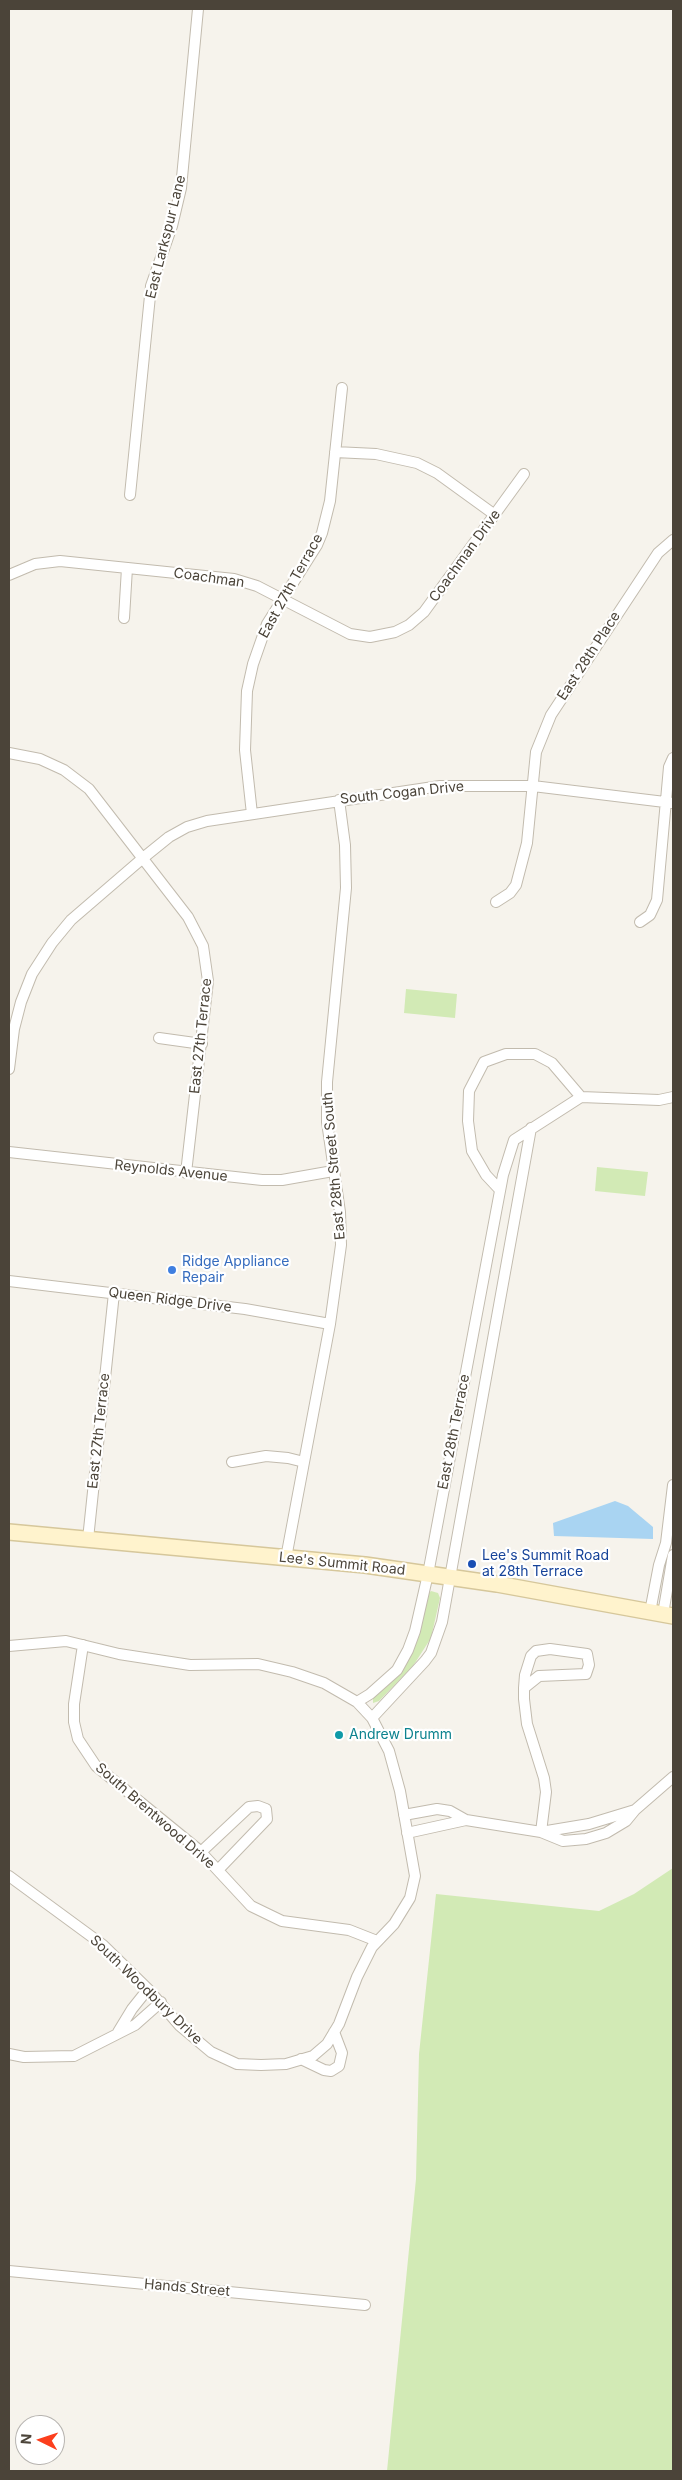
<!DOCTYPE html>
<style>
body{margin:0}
#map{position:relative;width:682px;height:2480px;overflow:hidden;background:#f6f3ec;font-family:Inter,sans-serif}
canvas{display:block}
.frame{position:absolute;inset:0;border:10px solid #4b4439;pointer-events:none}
.north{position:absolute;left:15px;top:2415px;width:50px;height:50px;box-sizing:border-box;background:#fff;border:1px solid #b7b4b0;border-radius:50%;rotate:274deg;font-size:14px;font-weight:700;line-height:20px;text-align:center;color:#4b4439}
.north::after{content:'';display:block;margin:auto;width:18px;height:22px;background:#fc3f1d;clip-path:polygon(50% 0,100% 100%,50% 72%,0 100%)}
</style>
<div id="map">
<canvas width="682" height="2480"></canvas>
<div class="frame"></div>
<div class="north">N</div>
</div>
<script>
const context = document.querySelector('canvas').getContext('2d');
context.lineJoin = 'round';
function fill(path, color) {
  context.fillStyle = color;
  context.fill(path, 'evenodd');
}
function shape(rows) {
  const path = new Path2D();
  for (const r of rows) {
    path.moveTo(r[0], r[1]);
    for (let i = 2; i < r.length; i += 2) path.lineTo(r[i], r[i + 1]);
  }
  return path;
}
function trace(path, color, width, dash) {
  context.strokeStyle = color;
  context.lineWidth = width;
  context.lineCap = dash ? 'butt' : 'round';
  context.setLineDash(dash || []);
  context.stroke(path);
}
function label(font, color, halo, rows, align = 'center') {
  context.font = font + ' Inter,sans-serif';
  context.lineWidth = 4.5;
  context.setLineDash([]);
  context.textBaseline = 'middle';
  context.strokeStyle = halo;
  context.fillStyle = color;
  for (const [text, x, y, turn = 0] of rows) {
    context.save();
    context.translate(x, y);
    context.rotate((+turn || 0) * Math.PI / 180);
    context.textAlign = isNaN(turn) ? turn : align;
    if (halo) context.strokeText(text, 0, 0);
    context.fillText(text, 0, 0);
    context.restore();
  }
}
const green = shape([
 [406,989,457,994,455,1018,404,1013],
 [597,1167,648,1172,645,1196,595,1191],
 [431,1591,438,1593,440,1598,431,1638,413,1666,379,1701,373,1703,373,1698,411,1654,418,1637,427,1595],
 [673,1868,673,2471,387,2471,416,2179,419,2054,436,1894,599,1911,634,1894]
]);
const water = shape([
 [615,1501,628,1506,653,1527,653,1539,554,1536,553,1523]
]);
const minor = shape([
 [335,452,376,454,417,463,437,473,495,515],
 [130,495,151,286,172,226,181,188,198,9],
 [9,575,35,564,60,561,234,579,257,586,350,634,370,637,395,632,409,625,424,612,524,474],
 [124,618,127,568],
 [9,753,40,759,64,770,89,789,188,917,203,946,208,981,186,1173],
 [252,814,245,750,247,691,253,664,267,624,317,545,322,533,330,501,342,388],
 [496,902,510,893,516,885,527,843,536,752,551,715,658,553,673,540],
 [640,922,650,915,657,900,669,767,673,758],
 [159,1038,202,1044],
 [9,1069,14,1029,21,1002,32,974,52,943,71,920,143,858,169,837,187,827,207,821,440,786,533,786,673,803],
 [581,1097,659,1100,673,1097],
 [9,1152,262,1180,282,1180,333,1171],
 [500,1190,486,1175,472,1151,468,1121,469,1091,484,1062,506,1054,535,1054,552,1063,581,1097],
 [9,1281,245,1309,330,1324],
 [232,1462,266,1456,288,1458,304,1462],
 [88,1539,114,1293],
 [286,1558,330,1324,341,1245,340,1212,327,1122,327,1082,346,888,345,845,339,800],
 [650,1612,659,1565,666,1543,673,1485],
 [663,1614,673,1555],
 [83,1645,74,1704,74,1722,78,1739,96,1766,199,1850,251,1906,282,1921,349,1930,377,1941],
 [9,1646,66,1641,119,1654,190,1665,258,1664,292,1672,324,1683,357,1702,372,1718,389,1751,400,1791,415,1876,410,1898,394,1924,372,1947,357,1977,339,2024,327,2044,313,2056,286,2064,261,2065,237,2064,211,2052,180,2026,148,1989,103,1945,9,1876],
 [524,1688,539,1676,586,1674,589,1665,587,1654,550,1649,536,1651,531,1656,525,1675,524,1688,524,1699,527,1724,544,1778,546,1792,541,1832],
 [357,1702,370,1694,397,1670,408,1650,415,1631,428,1574,503,1175,514,1140,581,1097],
 [372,1718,425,1661,431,1653,442,1622,531,1128],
 [404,1815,437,1809,450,1811,466,1820],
 [541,1832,589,1824,635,1810],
 [407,1833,466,1820,541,1832,563,1841,586,1839,606,1833,626,1821,635,1810,673,1777],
 [201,1852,249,1807,258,1806,266,1809,267,1819,218,1870],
 [118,2032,132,2009,148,1989],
 [9,2054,24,2057,74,2056,135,2025,161,2002],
 [301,2059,324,2070,331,2071,339,2066,342,2053,334,2032],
 [9,2271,365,2305]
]);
const secondary = shape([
 [9,1532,365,1565,497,1584,673,1616]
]);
const markers = [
 [172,1270,5,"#3f7fe0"],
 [472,1564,5,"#1a4fb4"],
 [339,1735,5,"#0f9aa8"]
];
const streetNames = [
 ["East Larkspur Lane",166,237,-76],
 ["Coachman Drive",465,556,-54],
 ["Coachman",209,578,8],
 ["East 27th Terrace",291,586,-61],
 ["East 28th Place",589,656,-57],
 ["South Cogan Drive",402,793,-6],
 ["East 27th Terrace",201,1036,-84],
 ["East 28th Street South",334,1166,-95],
 ["Reynolds Avenue",171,1171,6],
 ["Queen Ridge Drive",170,1300,7],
 ["East 27th Terrace",99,1431,-84],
 ["East 28th Terrace",454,1432,-79],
 ["Lee's Summit Road",342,1564,6],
 ["South Brentwood Drive",155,1816,41],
 ["South Woodbury Drive",146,1990,44],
 ["Hands Street",187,2288,5]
];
const shopNames = [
 ["Ridge Appliance",182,1262],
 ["Repair",182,1278]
];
const transitNames = [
 ["Lee's Summit Road",482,1556],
 ["at 28th Terrace",482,1572]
];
const cultureNames = [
 ["Andrew Drumm",349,1735]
];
fill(green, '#d2eab5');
fill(water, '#a9d4f2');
trace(minor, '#c2bbae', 12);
trace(secondary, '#d6c79b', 18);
trace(minor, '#fff', 10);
trace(secondary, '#fff3cd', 15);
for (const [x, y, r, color] of markers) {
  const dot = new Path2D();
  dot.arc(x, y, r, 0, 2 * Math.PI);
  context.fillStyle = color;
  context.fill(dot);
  trace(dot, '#fff', 2);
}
label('14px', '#4b4439', '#fff', streetNames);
label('14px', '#366cbe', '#fff', shopNames, 'left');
label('14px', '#164399', '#fff', transitNames, 'left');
label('14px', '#0d838f', '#fff', cultureNames, 'left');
</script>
